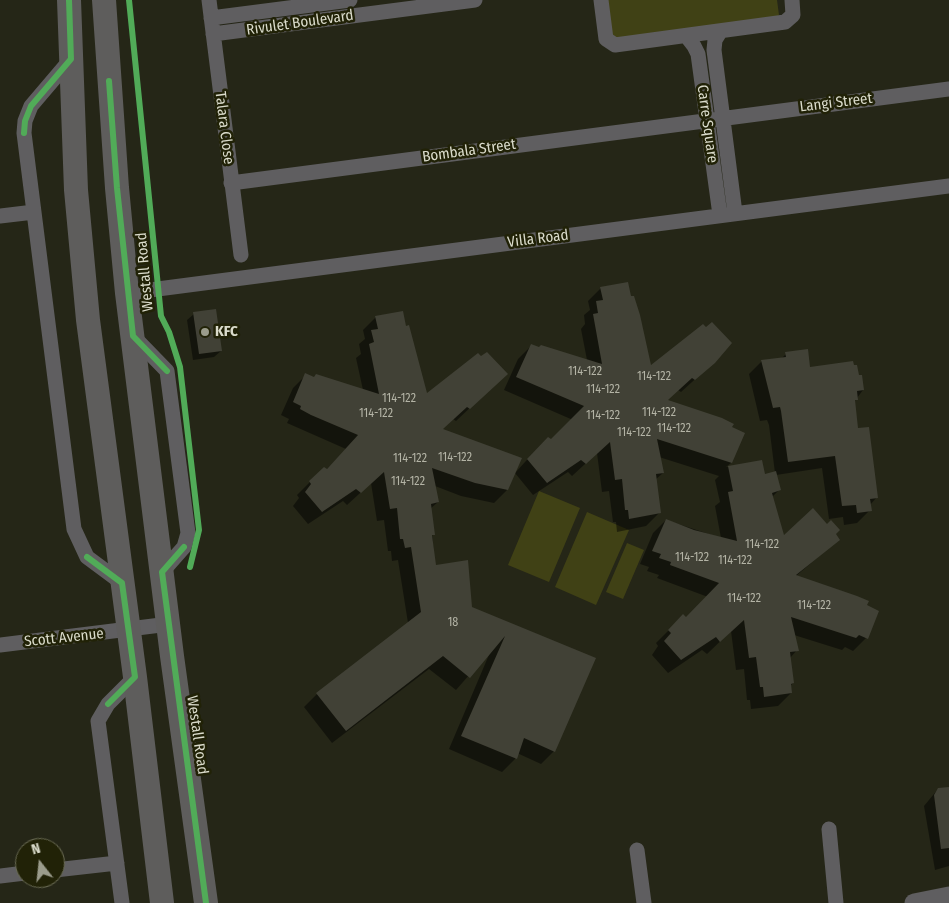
<!DOCTYPE html>
<style>
body{margin:0}
#map{position:relative;width:949px;height:903px;overflow:hidden;background:#252617;font-family:"Fira Sans Condensed",sans-serif}
canvas{display:block}
.north{position:absolute;left:15px;top:838px;width:50px;height:50px;box-sizing:border-box;background:#212207;border:1px solid #6b6c55;border-radius:50%;rotate:344deg;font-size:14px;font-weight:700;line-height:20px;text-align:center;color:#dadbcb}
.north::after{content:'';display:block;margin:auto;width:18px;height:22px;background:#9b9c8c;clip-path:polygon(50% 0,100% 100%,50% 72%,0 100%)}
</style>
<div id="map">
<canvas width="949" height="903"></canvas>
<div class="north">N</div>
</div>
<script>
const context = document.querySelector('canvas').getContext('2d');
context.lineJoin = 'round';
function fill(path, color) {
  context.fillStyle = color;
  context.fill(path, 'evenodd');
}
function shape(rows) {
  const path = new Path2D();
  for (const r of rows) {
    path.moveTo(r[0], r[1]);
    for (let i = 2; i < r.length; i += 2) path.lineTo(r[i], r[i + 1]);
  }
  return path;
}
function trace(path, color, width, dash) {
  context.strokeStyle = color;
  context.lineWidth = width;
  context.lineCap = dash ? 'butt' : 'round';
  context.setLineDash(dash || []);
  context.stroke(path);
}
function label(font, color, halo, rows, align = 'center') {
  context.font = font + ' "Fira Sans Condensed",sans-serif';
  context.lineWidth = 5;
  context.setLineDash([]);
  context.textBaseline = 'middle';
  context.strokeStyle = halo;
  context.fillStyle = color;
  for (const [text, x, y, turn = 0] of rows) {
    context.save();
    context.translate(x, y);
    context.rotate((+turn || 0) * Math.PI / 180);
    context.textAlign = isNaN(turn) ? turn : align;
    if (halo) context.strokeText(text, 0, 0);
    context.fillText(text, 0, 0);
    context.restore();
  }
}
const green = shape([
 [604,0,777,0,779,15,772,21,615,40,608,34],
 [539,491,580,508,549,582,508,565],
 [587,512,629,530,596,605,555,587],
 [627,543,644,550,623,599,606,592]
]);
const shadow = shape([
 [601,288,651,367,714,362,681,392,678,390,666,400,731,428,731,463,726,467,761,461,764,476,775,473,769,425,767,420,760,421,749,374,762,361,781,359,786,354,809,368,863,390,854,402,857,430,877,497,870,505,870,510,857,523,844,525,843,517,829,519,822,468,776,475,779,490,772,497,784,537,835,533,838,540,796,576,866,638,853,651,845,647,842,650,794,635,797,650,790,658,793,683,790,686,791,693,778,706,751,709,750,700,747,700,744,669,736,670,731,631,707,654,702,650,668,673,652,655,658,646,656,643,683,616,686,619,708,597,657,578,659,575,647,571,649,567,640,564,653,533,666,520,721,538,715,506,720,502,715,480,719,476,659,457,663,473,655,480,660,512,646,526,617,532,616,522,613,522,609,491,602,492,597,453,572,476,568,472,533,495,515,473,535,451,551,441,573,420,504,390,518,359,531,346,587,360,581,329,585,324,584,315,590,310,588,301],
 [194,314,221,351,214,357,193,360,187,320],
 [376,317,426,395,493,386,456,421,453,419,442,429,507,490,494,503,461,496,435,486,438,502,430,509,435,567,471,608,594,658,554,751,541,764,517,753,515,759,502,772,449,749,491,650,456,690,429,669,332,743,304,707,317,694,408,623,398,560,392,561,391,551,388,551,384,520,377,521,371,483,347,505,343,501,308,524,293,506,299,498,297,495,324,468,326,470,346,449,287,423,289,419,281,415,293,388,306,375,363,390,356,358,361,354,359,344,365,339,363,330],
 [949,788,949,866,935,870,924,806,938,789]
]);
const building = shape([
 [628,282,631,296,634,296,640,315,651,365,703,324,706,327,712,322,732,343,715,363,695,380,692,378,668,400,722,418,734,424,732,427,745,433,732,463,657,439,664,473,656,474,661,513,629,519,628,510,625,510,622,479,615,480,610,442,586,464,581,460,547,483,527,459,548,437,551,439,584,406,516,377,531,344,539,347,541,345,602,364,593,314,598,313,596,301,603,300,600,287],
 [216,309,222,351,199,354,193,312],
 [403,311,406,326,409,325,427,393,478,353,481,356,487,352,508,374,470,409,467,407,443,429,522,458,508,490,475,483,432,468,439,502,431,504,435,535,432,535,436,565,468,560,472,607,596,658,555,752,524,738,517,759,461,736,505,636,470,678,443,656,346,731,316,693,421,612,411,547,405,548,403,539,400,539,397,508,390,509,384,472,361,493,356,489,322,512,305,492,311,484,309,481,324,467,327,469,358,435,311,415,300,409,301,406,293,402,305,373,314,377,316,374,379,394,369,344,374,342,371,330,378,329,375,316],
 [808,349,810,367,853,361,854,365,857,365,859,375,862,375,864,390,857,391,858,400,855,400,858,428,869,427,878,498,870,499,872,511,857,513,856,505,842,506,835,456,788,462,781,411,780,407,773,408,761,360,786,357,785,352],
 [762,460,765,474,776,471,781,490,772,493,784,535,813,508,827,524,831,520,840,530,836,534,840,540,796,575,857,596,869,601,867,605,879,611,868,639,859,635,856,638,791,617,799,651,790,652,794,683,791,684,792,693,764,697,763,687,760,687,756,657,749,658,744,620,720,642,716,637,681,660,664,641,671,633,668,630,683,614,686,617,719,583,670,565,671,562,659,558,661,554,652,551,666,519,694,530,737,541,728,492,733,491,728,466],
 [949,787,949,848,941,849,934,795,938,788]
]);
const minor = shape([
 [209,0,241,255],
 [601,0,606,39,615,45,785,22,793,15,792,0],
 [211,18,350,0],
 [720,32,715,40,714,50,735,213],
 [213,34,475,0],
 [687,37,694,46,698,54,720,215],
 [71,59,31,106,25,121,24,133,74,529,87,557,122,583],
 [231,183,949,89],
 [0,216,34,212],
 [127,293,949,186],
 [133,336,167,371,188,533,184,547,162,572],
 [0,645,169,624],
 [829,829,836,903],
 [637,850,644,903],
 [55,870,117,863],
 [0,876,25,873],
 [122,903,98,721,108,704,135,677]
]);
const tertiary = shape([
 [914,903,949,896]
]);
const primary = shape([
 [69,0,76,190,88,320,135,677,162,903],
 [104,0,117,188,127,293,172,656,206,903]
]);
const cycleway = shape([
 [129,0,161,316,169,332,180,367,199,530,190,567],
 [109,81,117,188,133,336,167,371],
 [24,133,25,121,31,106,71,59,69,0],
 [184,547,162,572,206,903],
 [87,557,122,583,135,677,108,704]
]);
const markers = [
 [205,332,5,"#9b9c8c"]
];
const numberNames = [
 ["114-122",585,372],
 ["114-122",654,377],
 ["114-122",603,390],
 ["114-122",399,399],
 ["114-122",659,413],
 ["114-122",376,414],
 ["114-122",603,416],
 ["114-122",674,429],
 ["114-122",634,433],
 ["114-122",455,458],
 ["114-122",410,459],
 ["114-122",408,482],
 ["114-122",762,545],
 ["114-122",692,558],
 ["114-122",735,561],
 ["114-122",744,599],
 ["114-122",814,606],
 ["18",453,623]
];
const streetNames = [
 ["Rivulet Boulevard",300,23,-8],
 ["Langi Street",836,103,-7],
 ["Carre Square",707,124,82],
 ["Talara Close",224,128,83],
 ["Bombala Street",469,151,-8],
 ["Villa Road",538,239,-7],
 ["Westall Road",145,272,-95],
 ["Scott Avenue",64,638,-6],
 ["Westall Road",197,735,82]
];
const poiNames = [
 ["KFC",215,332]
];
fill(green, '#404115');
fill(shadow, '#0007');
fill(building, '#414136');
trace(minor, '#5f5e60', 15);
trace(tertiary, '#5f5e60', 19);
trace(primary, '#5e5d5c', 24);
trace(cycleway, '#51ab58', 6);
for (const [x, y, r, color] of markers) {
  const dot = new Path2D();
  dot.arc(x, y, r, 0, 2 * Math.PI);
  context.fillStyle = color;
  context.fill(dot);
  trace(dot, '#212207', 2);
}
label('12px', '#b4b4a6', null, numberNames);
label('15px', '#dadbcb', '#212207', streetNames);
label('bold 15px', '#dadbcb', '#212207', poiNames, 'left');
</script>
